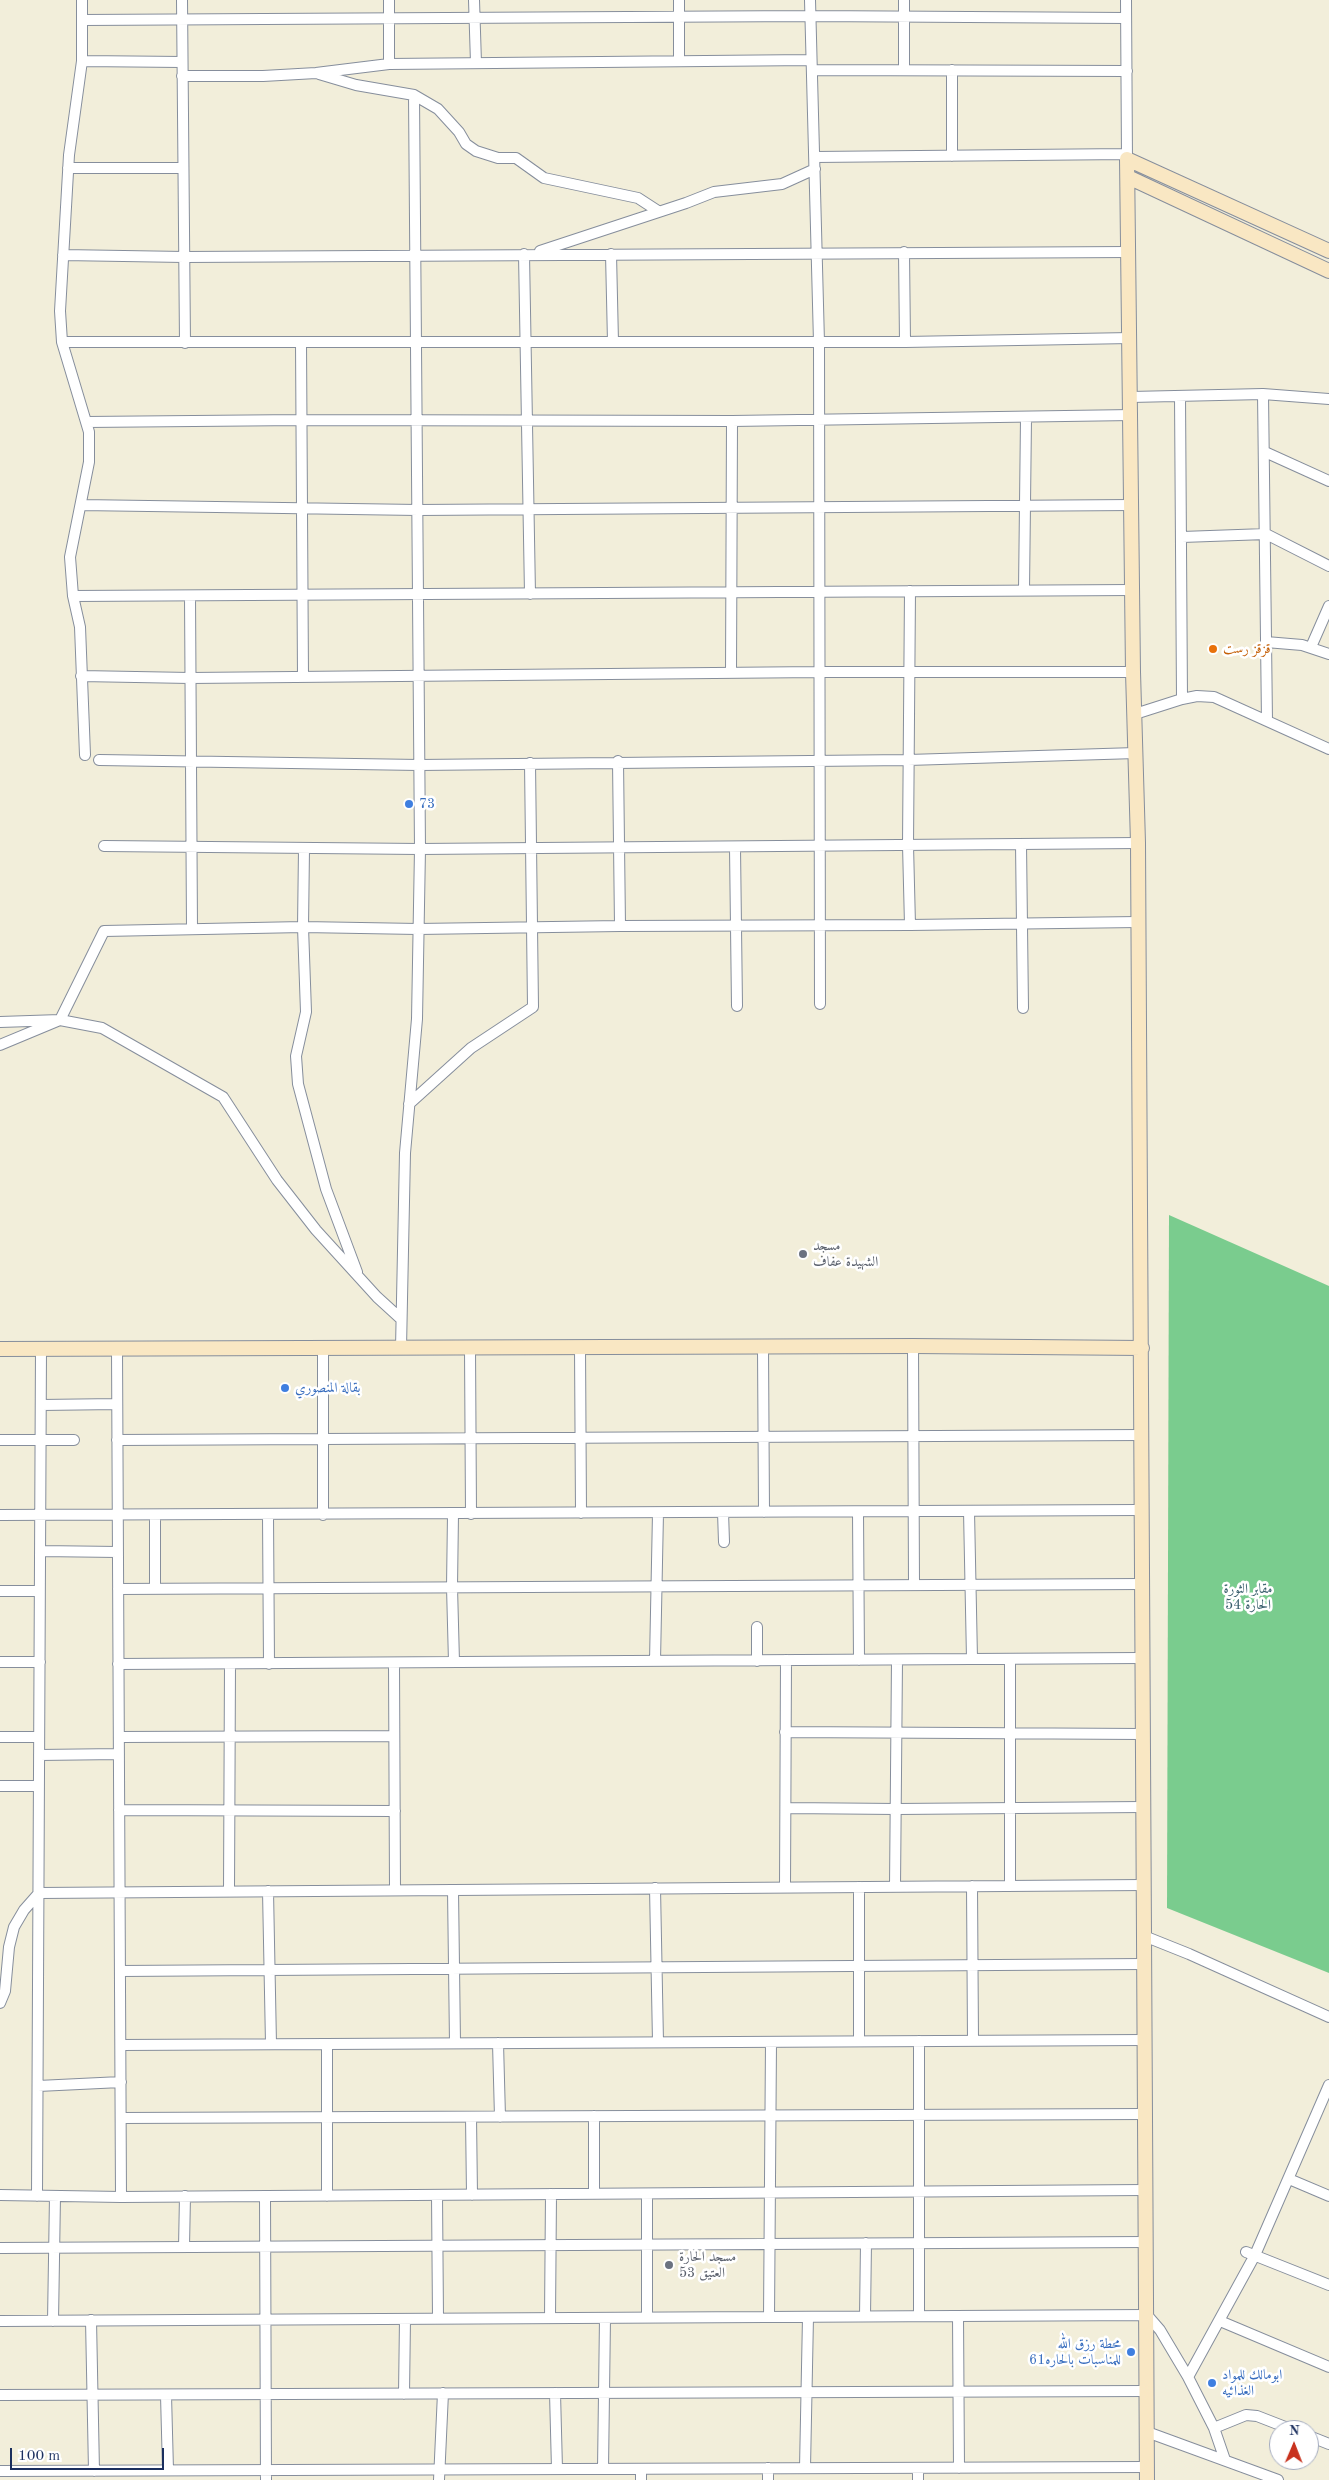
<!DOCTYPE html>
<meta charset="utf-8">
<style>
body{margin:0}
#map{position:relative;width:1329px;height:2480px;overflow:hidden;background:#f2eeda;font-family:"Old Standard TT",serif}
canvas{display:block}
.north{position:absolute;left:1269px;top:2420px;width:50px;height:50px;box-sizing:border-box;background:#fff;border:1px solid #a4acbf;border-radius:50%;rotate:1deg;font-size:14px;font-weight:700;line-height:20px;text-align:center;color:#1b2f5e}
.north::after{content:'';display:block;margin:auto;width:18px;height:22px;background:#c8321e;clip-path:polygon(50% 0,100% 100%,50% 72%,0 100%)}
.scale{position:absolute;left:10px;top:2448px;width:154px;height:22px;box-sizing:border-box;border:2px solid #1b2f5e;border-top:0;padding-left:6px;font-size:15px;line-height:18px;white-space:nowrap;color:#1b2f5e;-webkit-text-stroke:4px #fff;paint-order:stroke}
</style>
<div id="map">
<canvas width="1329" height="2480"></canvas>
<div class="north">N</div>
<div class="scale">100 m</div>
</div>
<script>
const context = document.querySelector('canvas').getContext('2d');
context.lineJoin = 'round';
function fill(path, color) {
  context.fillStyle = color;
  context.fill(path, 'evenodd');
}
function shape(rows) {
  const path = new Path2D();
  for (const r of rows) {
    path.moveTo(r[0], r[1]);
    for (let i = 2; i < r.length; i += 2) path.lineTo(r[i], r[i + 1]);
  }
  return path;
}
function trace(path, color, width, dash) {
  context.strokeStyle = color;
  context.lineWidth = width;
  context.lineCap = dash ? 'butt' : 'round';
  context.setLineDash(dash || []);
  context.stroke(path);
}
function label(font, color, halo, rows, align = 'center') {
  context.font = font + ' "Old Standard TT",Amiri,serif';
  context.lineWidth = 5;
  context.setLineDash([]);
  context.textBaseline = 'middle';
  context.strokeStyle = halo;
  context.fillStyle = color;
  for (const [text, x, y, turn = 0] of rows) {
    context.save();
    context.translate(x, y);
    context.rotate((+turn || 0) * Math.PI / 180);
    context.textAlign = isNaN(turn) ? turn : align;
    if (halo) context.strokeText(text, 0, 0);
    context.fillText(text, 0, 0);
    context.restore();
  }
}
const green = shape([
 [1169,1215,1329,1286,1329,1973,1167,1908]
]);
const minor = shape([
 [82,0,82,61,69,155,60,311,62,342,89,432,89,462,70,557,73,596,80,627,85,755],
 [182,0,185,343],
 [389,0,389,64],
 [474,0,476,63],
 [679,0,679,61],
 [810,0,819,342,820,1004],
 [1126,0,1127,159],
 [82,20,810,16,1126,18],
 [82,61,182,62],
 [812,70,1127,71],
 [904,70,904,0],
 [952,70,952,156],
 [319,74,356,85,414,95,438,109,459,132,466,144,476,151,498,158,516,158,544,178,638,198,658,211],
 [182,76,263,76,316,73,389,64,811,60],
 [815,157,1127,154],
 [68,168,183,168],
 [540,251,686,203,714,192,782,184,815,169],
 [904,252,905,342],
 [524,254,530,594],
 [611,254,613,342],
 [63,255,184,257,1129,252],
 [62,342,905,342,1131,338],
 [301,342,303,677],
 [1263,394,1267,721],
 [1180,396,1182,699],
 [1131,397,1263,394,1329,399],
 [86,422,301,420,732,421,1132,415],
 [1265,452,1329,481],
 [81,505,418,510,1132,505],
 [1182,537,1266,534,1329,566],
 [1024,590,1026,418],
 [910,591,908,845,910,925],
 [73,596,1133,590],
 [190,596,192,929],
 [1266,642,1302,645,1329,654],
 [1311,647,1329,606],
 [731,673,732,421],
 [81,676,190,678,819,672,1133,672],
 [1135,714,1182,699,1197,696,1214,697,1329,749],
 [99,760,419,765,908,760,1136,753],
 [618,761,620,926],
 [1021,844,1023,1008],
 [104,846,420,849,1138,843],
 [735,848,737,1006],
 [304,849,303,927,306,1012,296,1056,298,1084,326,1189,357,1272],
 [0,1022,60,1020,102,1028,223,1097,277,1180,316,1230,377,1297,400,1318],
 [0,1045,60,1020,104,931,303,927,418,929,620,926,910,925,1138,922],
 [409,1104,471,1048,533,1007,530,763],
 [913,1346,914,1585],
 [580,1347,581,1513],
 [401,1348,405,1153,417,1019,420,849,414,95],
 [470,1348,471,1514],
 [763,1348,764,1512],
 [117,1349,121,2197],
 [41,1405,117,1404],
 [0,1440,74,1440],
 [117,1440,1142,1435],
 [969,1511,972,1659],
 [723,1512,724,1542],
 [858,1512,859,1660],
 [453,1514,452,1587,454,1662],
 [0,1515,1140,1510],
 [268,1515,269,1664],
 [323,1515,323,1348],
 [155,1516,155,1589],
 [40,1551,118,1552],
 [118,1589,1142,1584],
 [0,1591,39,1591],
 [655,1661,658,1513],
 [757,1661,757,1627],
 [0,1662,40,1662],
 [394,1663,395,1890],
 [118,1664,1141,1658],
 [785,1732,1142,1734],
 [0,1737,39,1737],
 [119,1737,394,1736],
 [39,1755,119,1754],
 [0,1786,39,1786],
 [786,1808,897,1809,1143,1807],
 [119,1810,395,1811],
 [972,1886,973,2041],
 [1010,1886,1010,1659],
 [785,1887,786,1660],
 [895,1887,897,1660],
 [655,1888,658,2042],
 [453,1890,455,2043],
 [229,1891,230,1664],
 [268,1891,271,2044],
 [1144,1936,1189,1954,1329,2017],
 [120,1971,1144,1964],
 [0,2003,5,1991,9,1947,14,1927,24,1910,39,1893,1144,1885],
 [859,2041,859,1887],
 [498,2043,500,2117],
 [327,2044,327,2196],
 [121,2045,1145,2040],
 [38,2086,121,2082],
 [594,2116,594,2194],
 [471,2117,472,2195],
 [121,2118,1145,2114],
 [1289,2179,1329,2196],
 [0,2195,121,2197,1146,2190],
 [437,2195,438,2318],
 [37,2196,41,1349],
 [265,2196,266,2480],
 [184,2247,185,2196],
 [0,2248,1146,2242],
 [1246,2252,1329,2285],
 [865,2316,866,2243],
 [919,2316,919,2041],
 [958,2316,959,2468],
 [647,2317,647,2194],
 [769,2317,771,2042],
 [550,2318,551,2194],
 [91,2320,94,2471],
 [0,2321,1147,2315,1160,2330,1188,2377,1214,2428,1225,2460],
 [53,2321,55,2196],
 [1220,2321,1329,2367],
 [1188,2377,1255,2255,1329,2085],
 [555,2393,557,2469],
 [404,2394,405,2319],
 [0,2395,1147,2391],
 [166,2395,168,2470],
 [1214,2428,1246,2415,1257,2416,1293,2430],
 [1147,2432,1278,2480],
 [1309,2436,1329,2444],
 [768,2468,768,2480],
 [805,2468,808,2317],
 [918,2468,918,2480],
 [603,2469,605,2318],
 [641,2469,641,2480],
 [0,2471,1147,2467],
 [439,2480,443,2393]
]);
const secondary = shape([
 [1128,177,1329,271],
 [0,1349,913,1346,1142,1348],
 [1147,2480,1138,843,1133,672,1127,159,1329,251]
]);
const markers = [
 [1213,649,5,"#e8710a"],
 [409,804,5,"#3f7fe0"],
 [803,1254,5,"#6b7280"],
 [285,1388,5,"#3f7fe0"],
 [669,2265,5,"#6b7280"],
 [1131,2352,5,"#3f7fe0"],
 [1212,2383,5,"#3f7fe0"]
];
const foodNames = [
 ["قزقز رست",1223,649]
];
const shopNames = [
 ["73",419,804],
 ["بقالة المنصوري",295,1388],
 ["محطة رزق الله",1121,2344,"right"],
 ["للمناسبات بالحاره61",1121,2360,"right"],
 ["ابومالك للمواد",1222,2375],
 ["الغذائيه",1222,2391]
];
const worshipNames = [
 ["مسجد",813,1246],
 ["الشهيدة عفاف",813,1262],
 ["مسجد الحارة",679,2257],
 ["53 العتيق",679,2273]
];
const parkNames = [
 ["مقابر الثورة",1248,1589],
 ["الحارة 54",1248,1605]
];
fill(green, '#7acc8e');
trace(minor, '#868e9c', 12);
trace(secondary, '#868e9c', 16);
trace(minor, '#fff', 10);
trace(secondary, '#f9e7c3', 14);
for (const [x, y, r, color] of markers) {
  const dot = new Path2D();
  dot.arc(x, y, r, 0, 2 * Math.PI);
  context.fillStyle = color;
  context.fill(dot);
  trace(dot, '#fff', 2);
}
label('14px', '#c56008', '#fff', foodNames, 'left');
label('14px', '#366cbe', '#fff', shopNames, 'left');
label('14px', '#5b616d', '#fff', worshipNames, 'left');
label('14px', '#385e6c', '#fff', parkNames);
</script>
